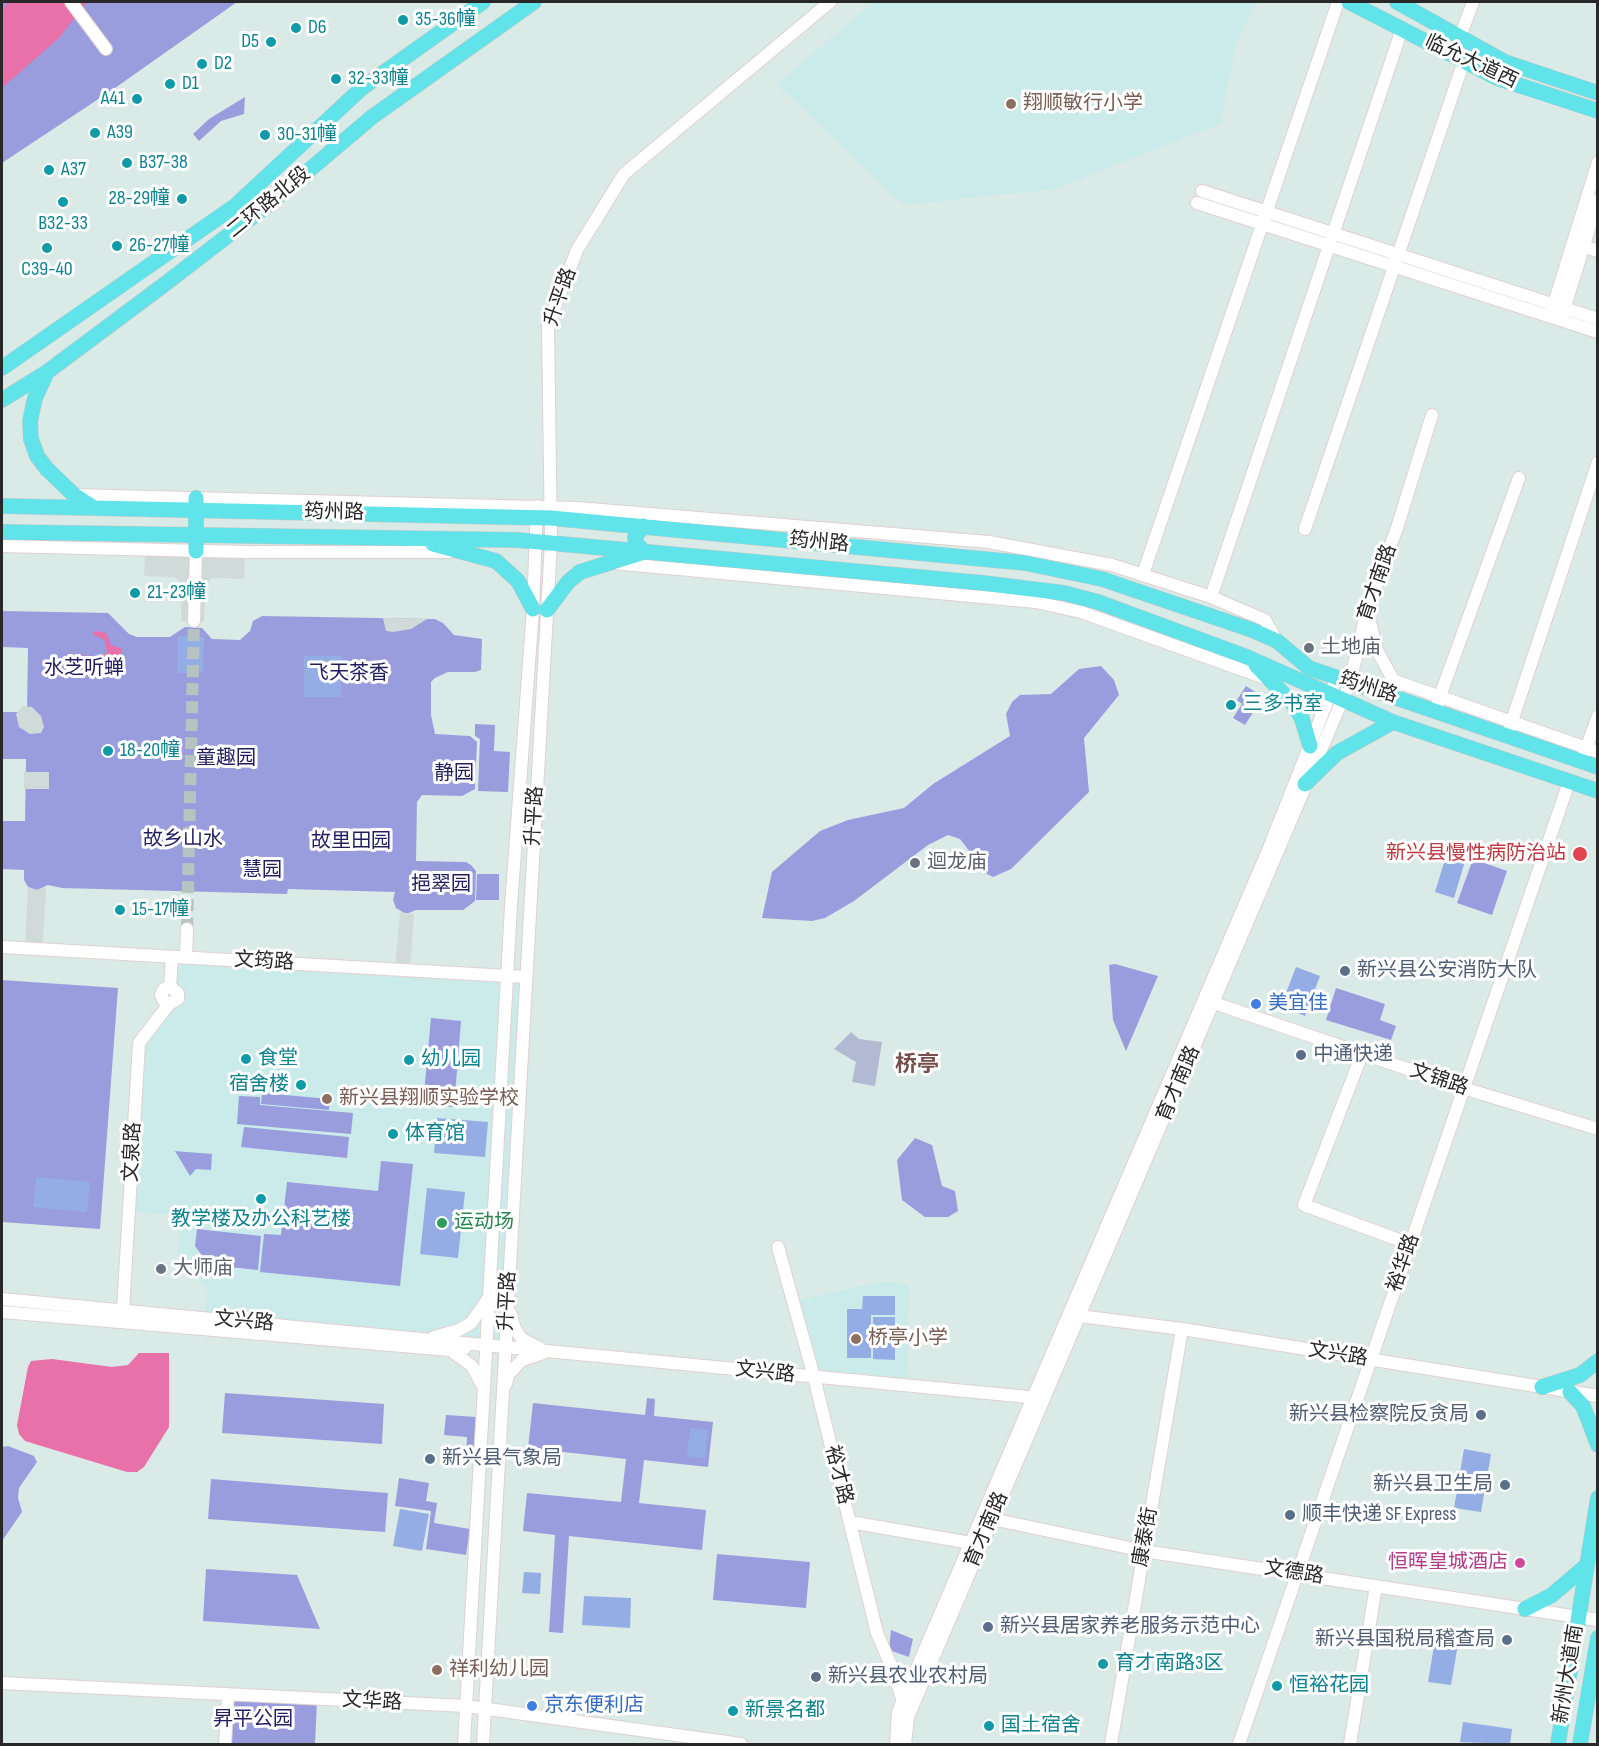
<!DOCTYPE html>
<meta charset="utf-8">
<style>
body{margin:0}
#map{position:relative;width:1599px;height:1746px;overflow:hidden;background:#daeae7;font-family:"Sofia Sans Condensed",sans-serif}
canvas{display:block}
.frame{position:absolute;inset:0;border:3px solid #282828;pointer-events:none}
</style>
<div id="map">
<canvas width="1599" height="1746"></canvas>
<div class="frame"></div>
</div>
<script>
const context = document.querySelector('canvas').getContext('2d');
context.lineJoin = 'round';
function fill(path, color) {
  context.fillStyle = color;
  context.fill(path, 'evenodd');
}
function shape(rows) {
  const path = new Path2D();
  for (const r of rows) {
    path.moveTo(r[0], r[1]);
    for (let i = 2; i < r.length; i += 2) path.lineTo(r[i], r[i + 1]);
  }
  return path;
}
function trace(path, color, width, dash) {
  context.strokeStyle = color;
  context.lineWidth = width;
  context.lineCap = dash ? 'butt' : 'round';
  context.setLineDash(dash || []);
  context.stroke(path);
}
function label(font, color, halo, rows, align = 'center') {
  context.font = font + ' "Sofia Sans Condensed","Noto Sans SC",sans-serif';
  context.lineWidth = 6;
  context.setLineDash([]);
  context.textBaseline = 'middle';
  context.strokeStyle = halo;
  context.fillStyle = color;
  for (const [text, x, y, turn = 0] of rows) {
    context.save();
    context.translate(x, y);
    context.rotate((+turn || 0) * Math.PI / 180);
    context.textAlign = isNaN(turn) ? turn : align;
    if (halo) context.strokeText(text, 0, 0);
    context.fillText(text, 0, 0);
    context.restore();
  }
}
const education = shape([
 [874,2,1257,2,1236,43,1220,124,1054,189,903,205,777,84],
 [172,957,526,977,505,1347,204,1318,208,1290,177,1255,179,1215,129,1212,139,1043,169,1004],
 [885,1281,909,1285,907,1387,814,1377,793,1301]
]);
const green = shape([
 [2,2,237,2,115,88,2,163],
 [245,97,244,114,221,121,199,141,193,134,209,119],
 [2,611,108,613,129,634,137,637,170,637,185,627,202,628,212,639,240,640,250,631,253,621,262,616,435,619,443,623,454,635,482,639,481,670,475,672,448,672,435,678,431,682,431,715,435,734,470,736,477,742,475,789,462,796,422,795,417,802,416,861,466,862,471,865,476,871,475,901,463,910,416,910,406,914,396,908,393,900,395,892,288,889,287,894,62,888,48,885,37,890,28,887,24,880,24,870,2,869,2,821,25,821,26,759,2,759,2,712,27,712,28,648,2,647],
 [1101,666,1114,680,1119,695,1084,738,1089,792,1011,869,993,877,987,874,960,839,948,835,928,845,854,901,825,918,812,921,762,918,772,872,820,831,848,820,904,808,933,784,1010,736,1006,714,1012,702,1020,695,1051,694,1079,669],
 [1246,686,1263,697,1245,725,1233,718,1242,704,1237,700],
 [475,724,495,725,494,751,510,752,508,792,478,791,480,739,475,736],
 [1473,859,1507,871,1492,915,1457,903],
 [477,874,499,874,499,900,476,900],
 [1115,964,1158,976,1126,1051,1113,1020,1109,965],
 [2,980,118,988,100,1229,2,1222],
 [1336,988,1385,1004,1380,1020,1396,1026,1391,1040,1326,1020],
 [431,1018,461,1021,454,1107,423,1104],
 [262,1093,330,1099,329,1110,261,1104],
 [239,1096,260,1097,260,1105,353,1113,351,1134,237,1124],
 [244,1127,349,1137,347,1158,241,1147],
 [915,1138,932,1145,942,1186,955,1191,958,1211,948,1217,925,1217,902,1200,897,1160],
 [175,1151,212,1154,211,1170,196,1169,190,1176],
 [381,1161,413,1164,400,1286,260,1272,264,1234,281,1235,287,1182,378,1191],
 [197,1229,261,1236,258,1270,209,1265,195,1246],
 [225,1393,384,1404,382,1444,222,1433],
 [647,1398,655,1399,654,1416,713,1422,708,1467,644,1460,639,1503,706,1510,702,1550,569,1536,563,1633,549,1632,555,1535,523,1531,527,1493,621,1502,626,1459,528,1448,533,1403,645,1415],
 [446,1415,476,1417,473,1460,466,1459,467,1437,444,1435],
 [8,1446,34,1456,37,1462,19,1488,18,1498,22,1512,2,1541,2,1447],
 [399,1478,429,1483,426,1501,437,1503,434,1523,470,1529,466,1555,426,1549,431,1511,395,1506],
 [211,1479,388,1493,385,1532,208,1519],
 [717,1554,810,1562,806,1608,713,1600],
 [206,1569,297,1575,320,1629,203,1621],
 [891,1630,913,1639,909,1657,889,1650],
 [228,1694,317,1699,315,1744,225,1744]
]);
const cemetery = shape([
 [851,1032,859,1039,882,1042,875,1086,852,1082,856,1062,834,1049]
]);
const pitch = shape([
 [178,636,204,637,203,673,177,673],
 [304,656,342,656,341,697,304,697],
 [1446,856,1465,861,1454,898,1435,892],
 [1296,967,1320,976,1305,1016,1281,1006],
 [437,1118,488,1122,485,1157,434,1153],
 [36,1177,90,1182,87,1212,33,1207],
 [427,1188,465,1192,458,1258,420,1254],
 [863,1296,895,1296,895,1315,871,1315,871,1358,847,1358,847,1309,862,1309],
 [873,1317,895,1317,895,1360,873,1359],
 [690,1428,708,1430,705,1458,687,1456],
 [1464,1449,1491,1454,1481,1512,1454,1508],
 [400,1509,429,1514,422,1551,393,1546],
 [524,1572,541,1573,540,1594,522,1593],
 [584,1596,631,1598,630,1628,582,1625],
 [1435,1640,1458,1644,1451,1685,1428,1682],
 [1463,1722,1512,1729,1510,1744,1460,1742]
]);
const plaza = shape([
 [145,550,245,552,244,579,212,578,205,585,204,622,181,621,182,584,175,577,144,576],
 [383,618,427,619,411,629,393,632,386,631],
 [22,706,32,707,41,716,44,727,41,733,30,734,19,727,16,714],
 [24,772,49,772,49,789,24,789],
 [28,887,36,890,45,888,46,892,42,949,25,949],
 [400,912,414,914,410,970,395,969]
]);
const water = shape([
 [8,2,87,2,59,38,2,88,2,10],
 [95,631,106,633,111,645,122,649,122,655,104,660,98,666,86,663,84,655,94,657,104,655,107,652,105,640,92,634],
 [139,1353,169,1353,169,1427,144,1467,137,1472,127,1472,25,1441,19,1434,17,1425,28,1367,31,1361,52,1359,112,1367,128,1365]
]);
const minorTunnel = shape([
 [187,929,194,621]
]);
const minor = shape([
 [71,2,106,49],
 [1460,37,1473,2],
 [1202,191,1598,319],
 [1197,203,1598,332],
 [1577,244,1598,251],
 [1552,310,1598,162],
 [1562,316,1598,200],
 [74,495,577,508,989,542,1112,565,1211,597,1265,620,1277,641],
 [1305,529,1464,61],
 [2,546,245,552,450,552],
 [613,563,1036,602,1081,612,1268,679],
 [1143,574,1338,2],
 [1211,597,1402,29],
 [1368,615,1377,650,1397,687],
 [194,621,196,551],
 [1392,680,1598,752],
 [1435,710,1519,478],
 [1507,736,1598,462],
 [1584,754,1598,716],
 [2,947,526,977],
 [186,957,187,929],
 [170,987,172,957],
 [1214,1003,1463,1088,1598,1129],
 [1362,1054,1304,1205,1410,1244],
 [778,1247,814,1377,877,1633,893,1670,903,1702],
 [2,1299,1039,1398],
 [123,1310,139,1043,169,1004,178,999,178,993,170,987,164,989,161,995,164,1001,169,1004],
 [2,1312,450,1350,465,1348],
 [511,1314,515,1329,522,1339,540,1348],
 [1079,1316,1182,1329,1598,1396],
 [434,1337,459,1330,471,1323,488,1299],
 [450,1350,472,1366,482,1385],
 [506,1384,508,1375,522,1360,543,1353],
 [992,1519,1144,1551,1598,1620],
 [850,1522,971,1543],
 [2,1683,466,1706,741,1744],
 [225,1744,228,1694],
 [464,1744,511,906,533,609,537,506],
 [483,1744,551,543,548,325,577,250,624,174,830,2],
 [896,1744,898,1712,1269,848,1337,677],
 [905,1744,908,1717,1350,682,1367,610,1397,528,1432,415],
 [1111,1744,1182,1329],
 [1239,1744,1569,782],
 [1350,1744,1376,1586]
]);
const major = shape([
 [1349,2,1497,78,1598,111],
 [1397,2,1505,62,1598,93],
 [2,368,235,206,362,88,483,2],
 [47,372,35,398,30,421,31,439,37,456,47,469,74,495,94,508],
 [2,400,47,372,161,287,269,204,372,117,534,2],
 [2,506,551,518,1025,563,1102,579,1252,630,1277,641,1309,668,1598,767],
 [2,532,518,540,983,583,1064,593,1098,602,1247,657,1393,722,1598,791],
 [433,544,496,561,518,581,533,609],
 [196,551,196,498],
 [547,610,568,582,580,572,644,552,636,543,635,537,643,526],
 [1256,665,1294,705,1302,719,1310,746],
 [1305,784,1337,753,1393,722],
 [1542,1387,1580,1375,1598,1361],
 [1570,1392,1583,1406,1598,1445],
 [1525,1609,1552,1595,1587,1565],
 [1558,1744,1598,1498],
 [1580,1744,1598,1638]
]);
const markers = [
 [403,20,6,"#0f9aa8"],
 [296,28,6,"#0f9aa8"],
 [271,42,6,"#0f9aa8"],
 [202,64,6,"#0f9aa8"],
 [336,79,6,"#0f9aa8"],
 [170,84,6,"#0f9aa8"],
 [137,99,6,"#0f9aa8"],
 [1011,104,6,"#8d6e63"],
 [95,133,6,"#0f9aa8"],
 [265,135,6,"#0f9aa8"],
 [127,163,6,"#0f9aa8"],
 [49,170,6,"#0f9aa8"],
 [182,199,6,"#0f9aa8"],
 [63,202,6,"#0f9aa8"],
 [117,246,6,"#0f9aa8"],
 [47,248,6,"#0f9aa8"],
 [135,593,6,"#0f9aa8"],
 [1309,648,6,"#6b7280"],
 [1231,705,6,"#0f9aa8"],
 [108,751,6,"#0f9aa8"],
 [1580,854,8,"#e0444e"],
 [915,863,6,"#6b7280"],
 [120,910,6,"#0f9aa8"],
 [1345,971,6,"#5c6f8a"],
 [1256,1004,6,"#3f7fe0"],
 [1301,1055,6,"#5c6f8a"],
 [246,1059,6,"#0f9aa8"],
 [409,1060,6,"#0f9aa8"],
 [301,1085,6,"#0f9aa8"],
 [327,1099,6,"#8d6e63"],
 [393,1134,6,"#0f9aa8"],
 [261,1199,6,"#0f9aa8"],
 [442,1223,6,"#2e9e5b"],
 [161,1269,6,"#6b7280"],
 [856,1339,6,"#8d6e63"],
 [1481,1415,6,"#5c6f8a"],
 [430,1459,6,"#5c6f8a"],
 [1505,1485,6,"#5c6f8a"],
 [1290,1515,6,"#5c6f8a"],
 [1520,1563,6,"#d1479c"],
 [988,1627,6,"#5c6f8a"],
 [1507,1640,6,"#5c6f8a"],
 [1103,1664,6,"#0f9aa8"],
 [437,1670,6,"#8d6e63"],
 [816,1677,6,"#5c6f8a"],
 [1277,1686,6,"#0f9aa8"],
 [532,1706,6,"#3f7fe0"],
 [733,1711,6,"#0f9aa8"],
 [989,1726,6,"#0f9aa8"]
];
const cultureNames = [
 ["35-36幢",415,20],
 ["D6",308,28],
 ["D5",259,42,"right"],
 ["D2",214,64],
 ["32-33幢",348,79],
 ["D1",182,84],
 ["A41",125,99,"right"],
 ["A39",107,133],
 ["30-31幢",277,135],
 ["B37-38",139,163],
 ["A37",61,170],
 ["28-29幢",170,199,"right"],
 ["B32-33",63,224,"center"],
 ["26-27幢",129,246],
 ["C39-40",47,270,"center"],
 ["21-23幢",147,593],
 ["三多书室",1243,705],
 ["18-20幢",120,751],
 ["15-17幢",132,910],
 ["食堂",258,1059],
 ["幼儿园",421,1060],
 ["宿舍楼",289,1085,"right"],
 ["体育馆",405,1134],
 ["教学楼及办公科艺楼",261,1220,"center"],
 ["育才南路3区",1115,1664],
 ["恒裕花园",1289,1686],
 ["新景名都",745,1711],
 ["国土宿舍",1001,1726]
];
const streetNames = [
 ["临允大道西",1471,62,25],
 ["二环路北段",269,203,-39],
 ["升平路",561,297,-71],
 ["筠州路",334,513,1],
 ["筠州路",819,543,5],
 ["育才南路",1378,583,-71],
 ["筠州路",1368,688,18],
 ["升平路",535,816,-87],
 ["文筠路",264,962,3],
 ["文锦路",1439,1080,19],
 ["育才南路",1179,1084,-67],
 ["文泉路",133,1152,-87],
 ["裕华路",1404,1263,-71],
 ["升平路",508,1301,-87],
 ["文兴路",244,1322,5],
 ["文兴路",1338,1355,9],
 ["文兴路",765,1373,6],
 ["裕才路",838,1475,76],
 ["育才南路",987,1530,-67],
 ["康泰街",1146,1537,-80],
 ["文德路",1294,1573,9],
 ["新州大道南",1569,1674,-81],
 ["文华路",372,1702,3]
];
const educationNames = [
 ["翔顺敏行小学",1023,104],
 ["新兴县翔顺实验学校",339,1099],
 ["桥亭小学",868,1339],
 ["祥利幼儿园",449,1670]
];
const worshipNames = [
 ["土地庙",1321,648],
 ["迴龙庙",927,863],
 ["大师庙",173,1269]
];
const parkNames = [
 ["水芝听蝉",84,669],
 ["飞天茶香",349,674],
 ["童趣园",226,759],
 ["静园",454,774],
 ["故乡山水",183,840],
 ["故里田园",351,842],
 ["慧园",262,871],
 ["挹翠园",441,885],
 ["昇平公园",253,1720]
];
const healthNames = [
 ["新兴县慢性病防治站",1566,854]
];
const serviceNames = [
 ["新兴县公安消防大队",1357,971],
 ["中通快递",1313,1055],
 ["新兴县检察院反贪局",1469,1415,"right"],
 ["新兴县气象局",442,1459],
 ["新兴县卫生局",1493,1485,"right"],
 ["顺丰快递 SF Express",1302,1515],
 ["新兴县居家养老服务示范中心",1000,1627],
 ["新兴县国税局稽查局",1495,1640,"right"],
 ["新兴县农业农村局",828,1677]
];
const shopNames = [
 ["美宜佳",1268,1004],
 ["京东便利店",544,1706]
];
const leisureNames = [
 ["运动场",454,1223]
];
const hotelNames = [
 ["恒晖皇城酒店",1508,1563]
];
const quarterNames = [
 ["桥亭",917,1065]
];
fill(education, '#caebe9');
fill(green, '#999dde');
fill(cemetery, '#b2b9d3');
fill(pitch, '#95ade5');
fill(plaza, '#d0dad9');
fill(water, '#e771a8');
trace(minorTunnel, '#b6c3c1', 12, [12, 6]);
trace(minor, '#e0d1cf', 14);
trace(major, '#c7c7c7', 16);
trace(minor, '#fff', 12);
trace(major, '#60e3e9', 15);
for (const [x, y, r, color] of markers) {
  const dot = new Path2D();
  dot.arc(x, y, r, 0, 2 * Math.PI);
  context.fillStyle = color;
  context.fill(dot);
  trace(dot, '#fff', 2);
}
label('20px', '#0d838f', '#fff', cultureNames, 'left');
label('20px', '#282828', '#fff', streetNames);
label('20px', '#785e54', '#fff', educationNames, 'left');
label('20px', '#5b616d', '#fff', worshipNames, 'left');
label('20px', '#211d60', '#fff', parkNames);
label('20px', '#be3a42', '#fff', healthNames, 'right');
label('20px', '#4e5e75', '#fff', serviceNames, 'left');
label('20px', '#366cbe', '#fff', shopNames, 'left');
label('20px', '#27864d', '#fff', leisureNames, 'left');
label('20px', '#b23c85', '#fff', hotelNames, 'right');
label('bold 22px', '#764f4b', '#fff', quarterNames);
</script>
